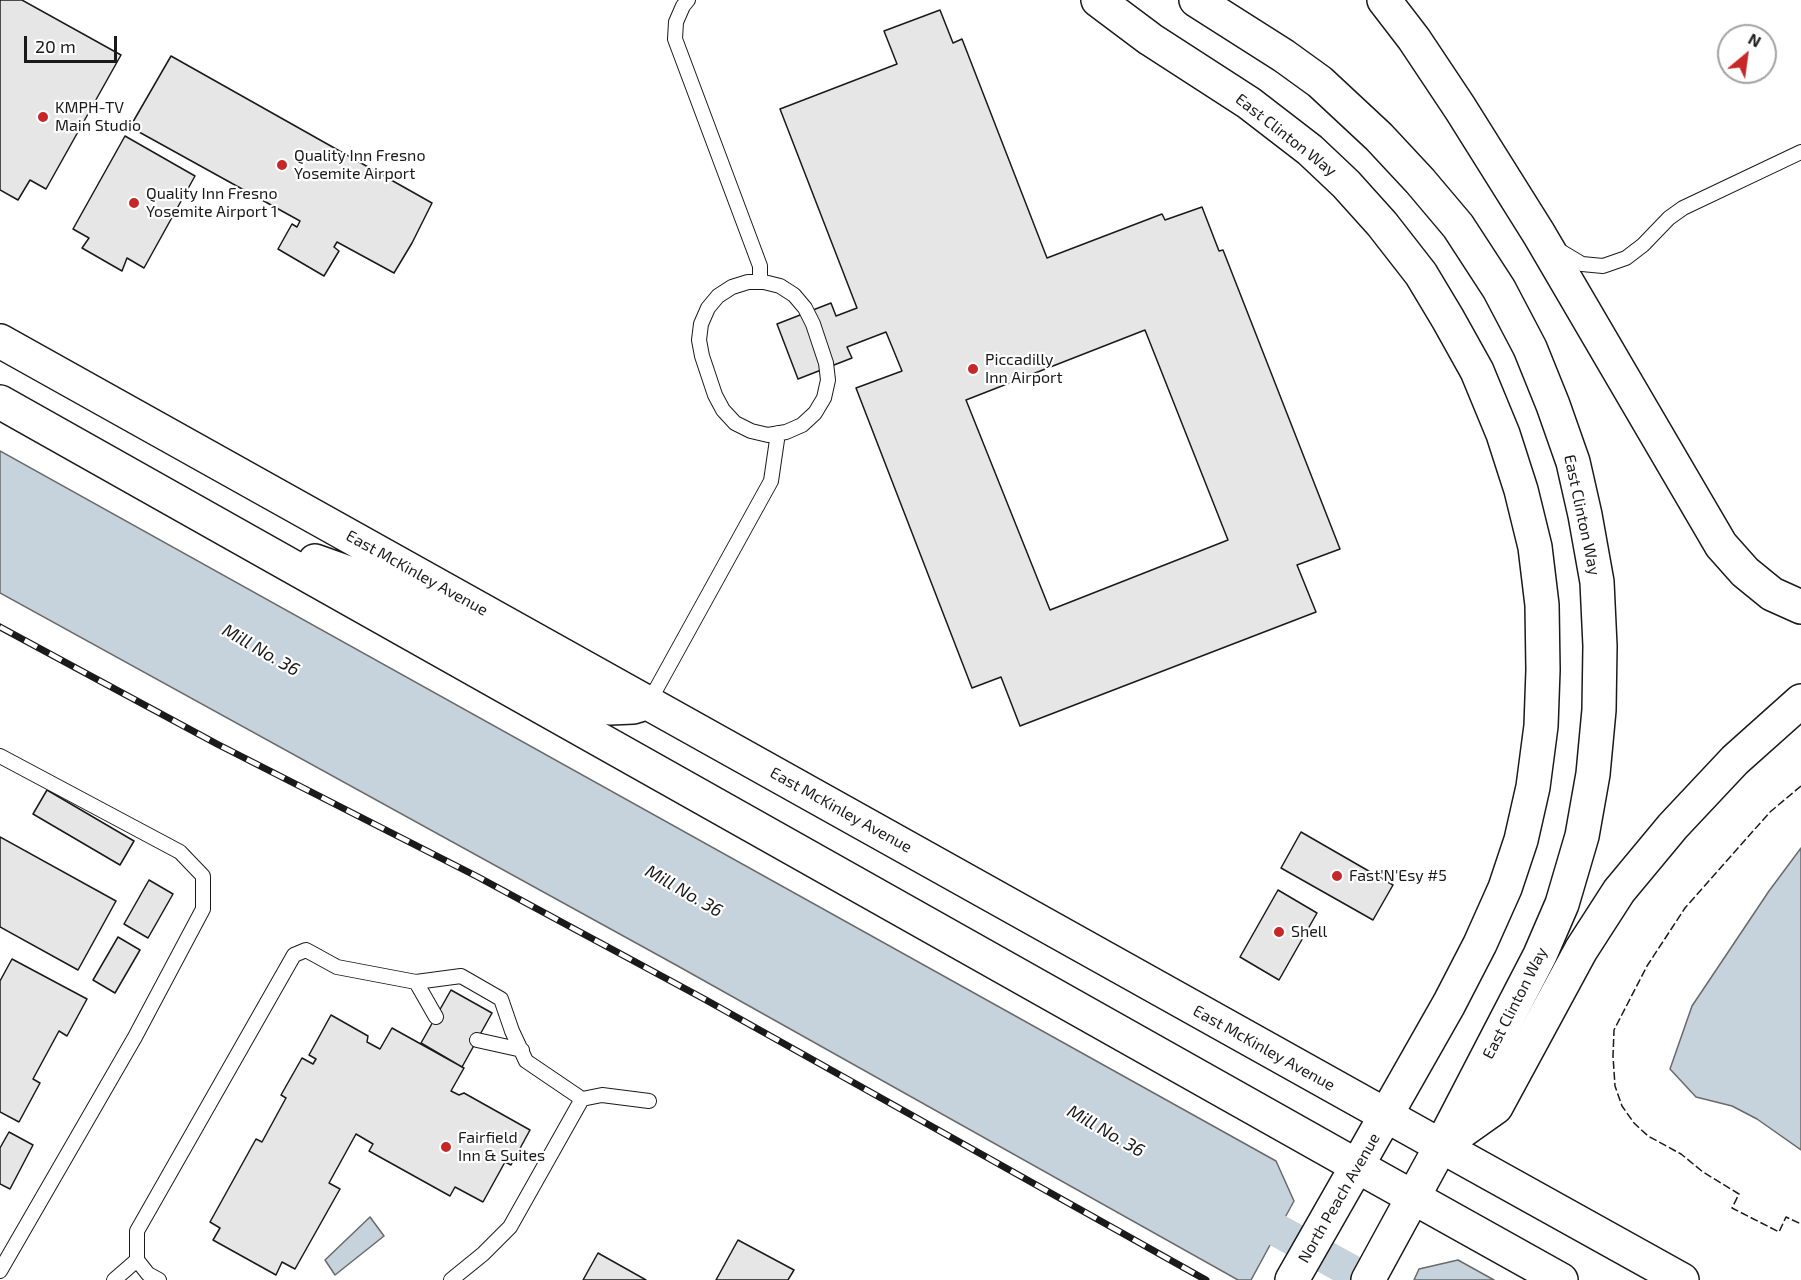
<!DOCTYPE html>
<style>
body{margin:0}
#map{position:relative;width:1801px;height:1280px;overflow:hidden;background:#fff;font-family:"Exo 2",sans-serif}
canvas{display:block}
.north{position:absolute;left:1717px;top:24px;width:60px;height:60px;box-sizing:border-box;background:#fff;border:2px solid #a3a3a3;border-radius:50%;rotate:29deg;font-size:16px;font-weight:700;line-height:24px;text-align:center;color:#1a1a1a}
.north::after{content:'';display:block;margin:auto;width:21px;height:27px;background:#c62828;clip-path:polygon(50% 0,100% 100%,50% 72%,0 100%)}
.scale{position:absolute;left:24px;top:36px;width:93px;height:27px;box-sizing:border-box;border:3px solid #1a1a1a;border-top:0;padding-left:8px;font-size:18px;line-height:21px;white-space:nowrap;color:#1a1a1a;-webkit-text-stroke:4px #fff;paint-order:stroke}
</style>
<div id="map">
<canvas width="1801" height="1280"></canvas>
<div class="north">N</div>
<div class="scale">20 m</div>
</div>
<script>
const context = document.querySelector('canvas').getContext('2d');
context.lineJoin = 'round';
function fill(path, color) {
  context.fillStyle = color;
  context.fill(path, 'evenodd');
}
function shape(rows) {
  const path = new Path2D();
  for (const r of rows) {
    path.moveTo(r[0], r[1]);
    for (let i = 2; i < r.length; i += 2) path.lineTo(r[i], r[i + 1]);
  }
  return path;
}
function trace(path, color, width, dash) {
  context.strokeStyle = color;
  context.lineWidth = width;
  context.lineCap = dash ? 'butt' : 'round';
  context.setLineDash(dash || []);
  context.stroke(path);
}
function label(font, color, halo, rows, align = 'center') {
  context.font = font + ' "Exo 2",sans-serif';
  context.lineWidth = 4.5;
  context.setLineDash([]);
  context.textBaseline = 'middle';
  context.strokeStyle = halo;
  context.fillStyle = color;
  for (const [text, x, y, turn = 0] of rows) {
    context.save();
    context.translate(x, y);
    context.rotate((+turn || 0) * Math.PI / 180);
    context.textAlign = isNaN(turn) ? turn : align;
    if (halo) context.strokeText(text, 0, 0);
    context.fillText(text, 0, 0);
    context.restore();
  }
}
const water = shape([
 [0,451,1276,1161,1294,1201,1251,1280,1238,1280,676,965,0,593,0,451],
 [1801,848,1801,1150,1757,1119,1732,1106,1696,1097,1670,1069,1692,1006,1769,891,1801,848],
 [370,1217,384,1236,335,1275,325,1260,370,1217],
 [1458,1260,1494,1280,1414,1280,1419,1269,1458,1260]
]);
const canal = shape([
 [1237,1208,1367,1280]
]);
const building = shape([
 [0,0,22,0,121,55,46,189,30,180,18,200,0,190,0,0],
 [940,10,953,43,962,39,1047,258,1162,214,1165,220,1202,207,1219,251,1223,250,1340,549,1297,565,1316,612,1020,726,1001,677,972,688,856,388,902,371,886,332,847,347,852,358,798,379,777,324,831,303,836,316,857,308,780,109,897,64,884,31,940,10],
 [1145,330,1228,540,1050,610,966,400,1145,330],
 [171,56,432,203,412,243,394,273,337,242,334,247,339,251,324,276,278,249,292,224,297,227,300,221,130,127,171,56],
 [125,136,195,176,144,268,127,258,122,271,82,248,89,238,73,229,125,136],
 [47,790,134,841,120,865,33,814,47,790],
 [1301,832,1393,885,1373,920,1281,868,1301,832],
 [0,837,116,901,78,970,0,927,0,837],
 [149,880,173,894,148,938,124,924,149,880],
 [1278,890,1317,913,1279,980,1240,957,1278,890],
 [118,937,140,950,115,993,93,980,118,937],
 [12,959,87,999,67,1036,59,1031,33,1079,40,1083,19,1122,0,1112,0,981,12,959],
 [451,990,492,1013,462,1067,421,1043,451,990],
 [331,1015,368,1036,367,1042,380,1049,392,1028,464,1068,451,1091,459,1095,464,1093,530,1130,511,1165,505,1162,483,1202,455,1187,450,1196,369,1151,373,1144,356,1134,329,1183,340,1189,295,1269,282,1262,276,1275,213,1240,220,1228,210,1222,256,1139,262,1142,286,1098,281,1095,302,1058,313,1064,316,1059,309,1055,331,1015],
 [9,1132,33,1145,10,1189,0,1184,0,1148,9,1132],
 [738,1240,794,1270,788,1280,716,1280,738,1240],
 [598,1253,646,1280,583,1280,598,1253]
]);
const service = shape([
 [688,0,683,6,676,22,675,39,760,266,760,282],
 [1557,249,1582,264,1603,266,1626,258,1643,245,1669,218,1683,208,1801,152],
 [748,282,764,282,780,286,794,295,805,308,813,324,826,363,828,380,824,398,815,413,802,425,786,432,768,435,751,431,735,423,723,410,715,395,702,356,699,340,701,324,708,308,718,296,732,287,748,282],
 [649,702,771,481,778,433],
 [0,756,180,852,203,876,203,909,135,1037,0,1271],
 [416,982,436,1017],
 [477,1040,522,1050],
 [114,1280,137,1260],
 [159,1280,148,1274,137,1260,137,1231,294,955,306,950,337,967,416,982,461,976,501,999,512,1031,526,1061,582,1099],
 [451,1280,483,1254,510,1227,582,1099,602,1095,649,1101]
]);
const secondary = shape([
 [1098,0,1150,39,1249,103,1310,150,1346,184,1382,224,1421,274,1448,319,1477,371,1503,434,1521,490,1535,547,1542,605,1543,670,1541,726,1533,787,1521,840,1505,888,1480,944,1449,1004,1357,1166,1561,1280],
 [1196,0,1284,56,1320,82,1379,137,1420,181,1458,226,1499,289,1530,348,1553,405,1573,462,1585,515,1597,582,1600,646,1599,710,1593,774,1582,836,1562,904,1540,955,1441,1146,1682,1280],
 [1384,0,1414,39,1460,108,1539,234,1721,545,1745,572,1772,594,1801,607]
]);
const primary = shape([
 [0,341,1441,1146],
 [0,402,1357,1166,1292,1280],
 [315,561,374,582,586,699,610,708,633,707,649,702],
 [1368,1280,1441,1146,1496,1107,1581,950,1619,891,1673,826,1735,760,1801,701]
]);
const rail = shape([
 [0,627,217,744,478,877,706,1000,1206,1280]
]);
const fence = shape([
 [1801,786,1770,812,1685,908,1647,966,1614,1030,1613,1056,1615,1086,1622,1106,1634,1123,1648,1136,1681,1154,1703,1172,1739,1194,1732,1208,1779,1232,1786,1217,1801,1224]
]);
const markers = [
 [43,117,6,"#c62828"],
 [282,165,6,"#c62828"],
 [134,203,6,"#c62828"],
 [973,369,6,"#c62828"],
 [1337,876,6,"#c62828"],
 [1279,932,6,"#c62828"],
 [446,1147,6,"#c62828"]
];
const poiNames = [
 ["KMPH-TV",55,108],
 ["Main Studio",55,126],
 ["Quality Inn Fresno",294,156],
 ["Yosemite Airport",294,174],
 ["Quality Inn Fresno",146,194],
 ["Yosemite Airport 1",146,212],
 ["Piccadilly",985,360],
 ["Inn Airport",985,378],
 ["Fast'N'Esy #5",1349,876],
 ["Shell",1291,932],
 ["Fairfield",458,1138],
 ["Inn & Suites",458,1156]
];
const streetNames = [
 ["East Clinton Way",1286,135,38],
 ["East Clinton Way",1582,515,78],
 ["East McKinley Avenue",417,573,29],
 ["East McKinley Avenue",841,810,29],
 ["East Clinton Way",1515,1003,-63],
 ["East McKinley Avenue",1264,1048,29],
 ["North Peach Avenue",1339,1198,-60]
];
const waterNames = [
 ["Mill No. 36",261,650,30],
 ["Mill No. 36",684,891,30],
 ["Mill No. 36",1106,1131,30]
];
fill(water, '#c6d2dc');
trace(water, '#6a6a6a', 1.5);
trace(canal, '#c6d2dc', 33);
fill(building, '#e6e6e6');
trace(building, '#1a1a1a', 1.5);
trace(service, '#1a1a1a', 16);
trace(secondary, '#1a1a1a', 36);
trace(primary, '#1a1a1a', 36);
trace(service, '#fff', 14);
trace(secondary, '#fff', 33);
trace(primary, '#fff', 33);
trace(rail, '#1a1a1a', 7);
trace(rail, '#fff', 4.5, [14]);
trace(fence, '#1a1a1a', 1.5, [8, 3]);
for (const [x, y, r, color] of markers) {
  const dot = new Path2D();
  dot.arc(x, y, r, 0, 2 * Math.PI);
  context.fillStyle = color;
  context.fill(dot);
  trace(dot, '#fff', 2);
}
label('16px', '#1a1a1a', '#fff', poiNames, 'left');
label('16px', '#1a1a1a', '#fff', streetNames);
label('italic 18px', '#1a1a1a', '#fff', waterNames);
</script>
